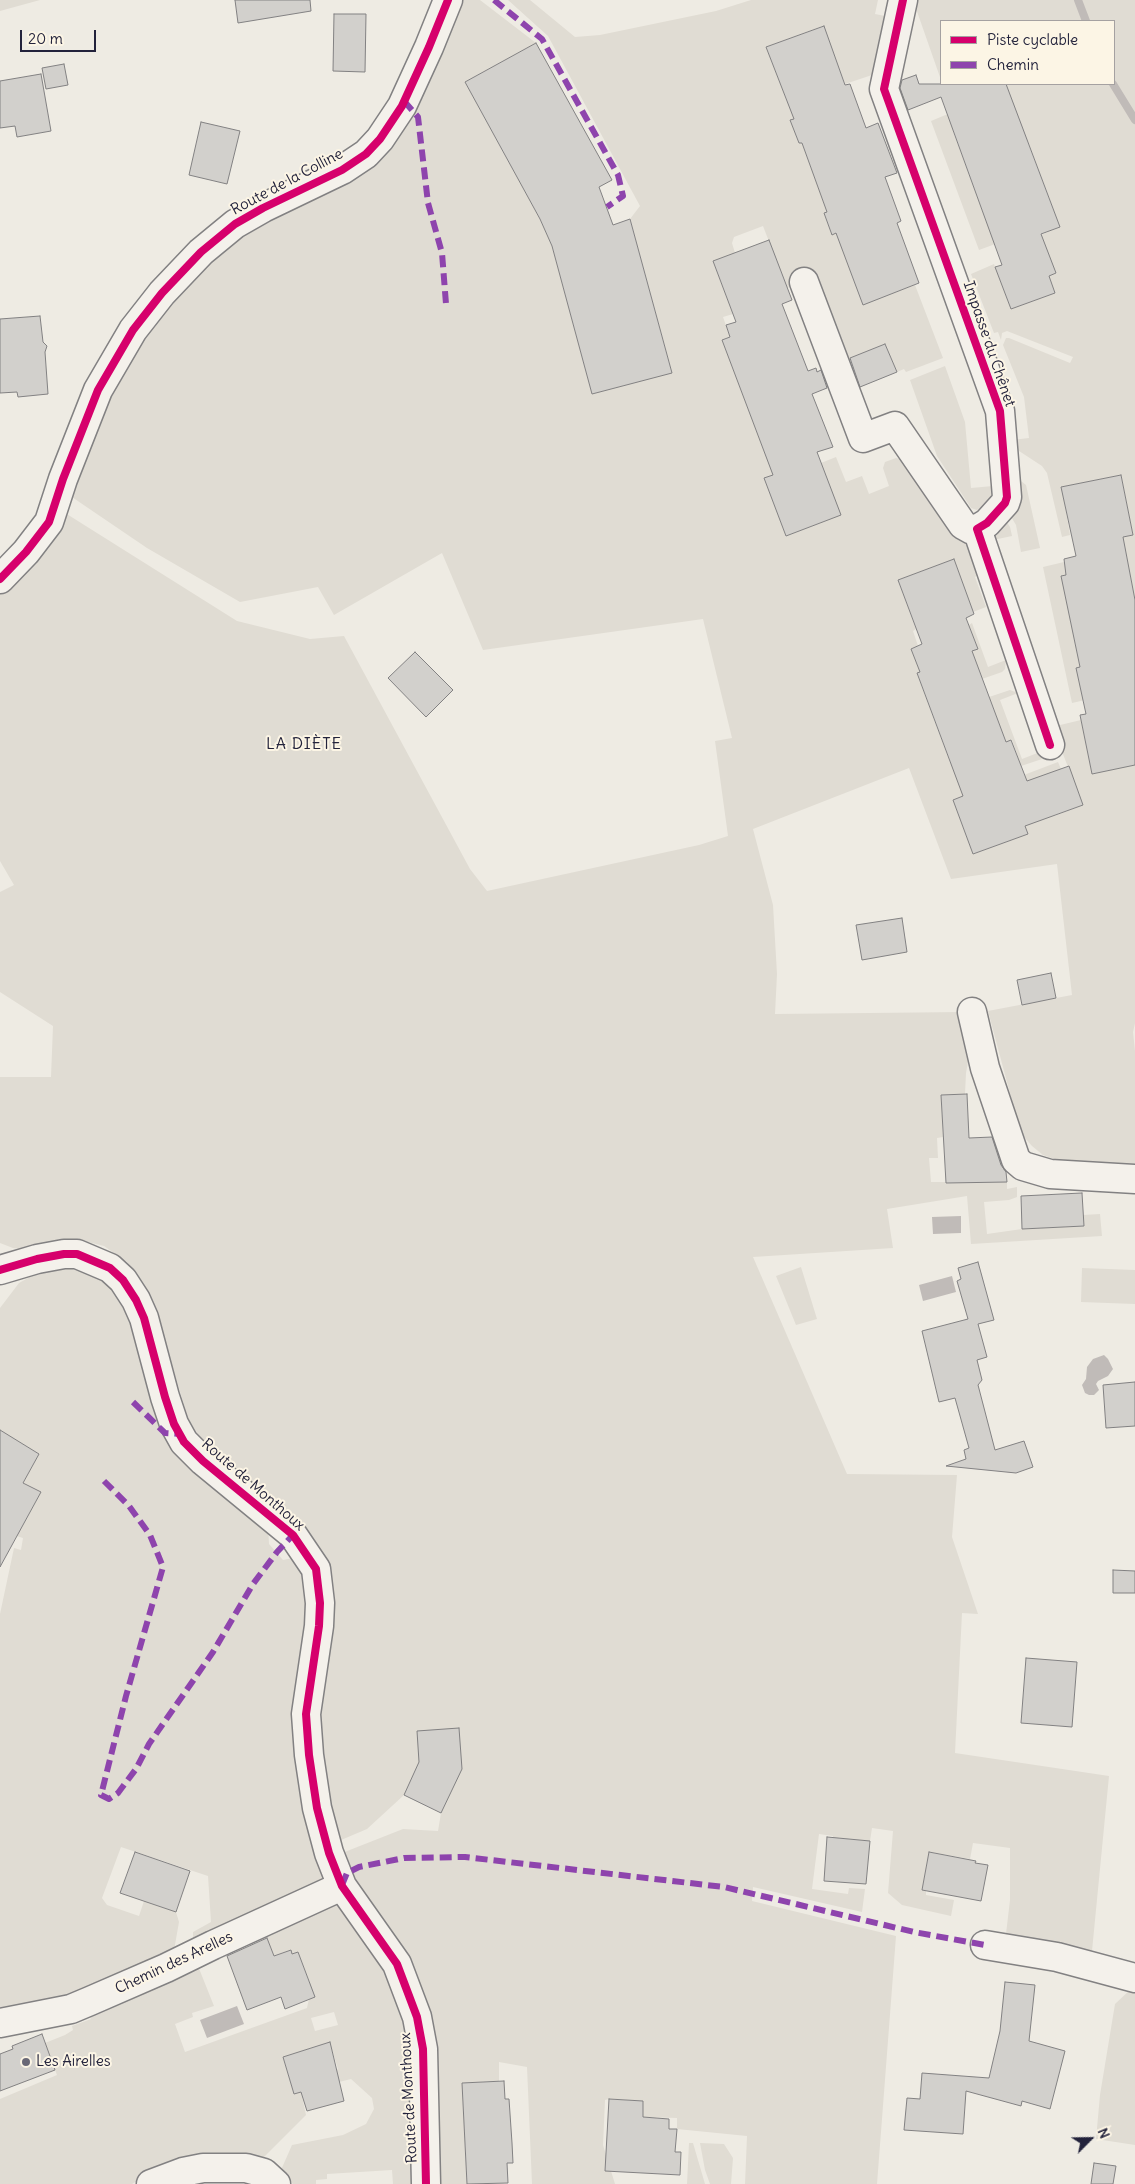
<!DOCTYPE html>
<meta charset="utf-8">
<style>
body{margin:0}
#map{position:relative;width:1135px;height:2184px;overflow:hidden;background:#eeebe3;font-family:Delius,sans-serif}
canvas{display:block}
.legend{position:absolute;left:940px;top:20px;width:175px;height:65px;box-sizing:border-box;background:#fcf5e5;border:1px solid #a5a1a1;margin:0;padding:6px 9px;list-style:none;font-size:15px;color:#22223b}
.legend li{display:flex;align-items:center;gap:10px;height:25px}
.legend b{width:25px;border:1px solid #a5a1a1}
.north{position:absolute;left:1065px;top:2114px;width:50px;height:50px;-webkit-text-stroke:4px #fcf5e5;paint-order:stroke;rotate:67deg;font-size:14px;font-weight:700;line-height:20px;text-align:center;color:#22223b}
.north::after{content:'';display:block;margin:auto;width:18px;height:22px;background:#22223b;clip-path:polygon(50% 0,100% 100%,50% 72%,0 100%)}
.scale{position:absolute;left:20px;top:30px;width:76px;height:22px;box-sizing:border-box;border:2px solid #22223b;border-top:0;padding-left:6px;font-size:15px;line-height:18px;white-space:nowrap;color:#22223b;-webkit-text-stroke:4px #fcf5e5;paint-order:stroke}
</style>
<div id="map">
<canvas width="1135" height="2184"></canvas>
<ul class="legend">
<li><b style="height:6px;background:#d6006c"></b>Piste cyclable</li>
<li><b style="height:6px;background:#8e44ad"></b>Chemin</li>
</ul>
<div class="north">N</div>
<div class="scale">20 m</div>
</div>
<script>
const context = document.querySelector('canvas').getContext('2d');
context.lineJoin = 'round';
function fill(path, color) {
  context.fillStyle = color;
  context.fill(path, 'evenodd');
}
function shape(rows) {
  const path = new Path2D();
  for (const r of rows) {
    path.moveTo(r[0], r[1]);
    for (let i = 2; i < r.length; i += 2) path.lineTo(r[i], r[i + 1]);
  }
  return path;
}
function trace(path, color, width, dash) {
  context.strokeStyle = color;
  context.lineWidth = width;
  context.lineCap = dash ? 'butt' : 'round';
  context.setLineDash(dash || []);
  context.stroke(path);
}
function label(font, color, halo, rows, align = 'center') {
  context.font = font + ' Delius,sans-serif';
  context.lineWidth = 4;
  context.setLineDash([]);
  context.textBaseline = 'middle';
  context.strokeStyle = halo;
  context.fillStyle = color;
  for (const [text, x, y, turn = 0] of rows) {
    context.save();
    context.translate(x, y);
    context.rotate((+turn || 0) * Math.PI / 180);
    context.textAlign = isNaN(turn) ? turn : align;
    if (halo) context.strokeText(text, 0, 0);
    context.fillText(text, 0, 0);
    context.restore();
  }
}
const green = shape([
 [0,0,40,0,0,11],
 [461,0,480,0,536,43,465,82,540,219,552,246,592,394,672,372,630,219,640,206,548,36,508,0,530,0,575,37,600,35,716,11,751,0,878,0,875,14,885,16,872,75,845,84,823,26,766,47,787,101,790,100,797,118,790,120,799,143,802,143,827,212,824,213,831,233,839,232,845,247,842,249,863,304,915,285,943,358,906,372,904,369,897,372,885,344,843,361,813,279,787,288,763,226,734,237,732,243,735,253,713,261,733,314,723,317,730,337,722,340,764,451,769,449,774,461,779,460,783,471,765,479,786,536,840,515,821,463,836,457,846,482,862,476,869,494,889,486,883,468,885,462,896,458,902,460,923,479,960,539,969,543,980,573,975,577,986,607,973,612,954,559,898,580,916,629,913,631,918,646,911,649,920,672,917,674,950,762,953,762,961,783,967,781,971,793,953,800,973,854,1028,834,1008,781,1058,762,1061,769,1040,777,1054,816,1083,805,1059,744,1056,726,1081,720,1092,774,1135,765,1135,1023,1133,1032,1135,1051,1135,1167,1057,1160,1043,1155,1032,1146,1025,1138,1019,1127,988,1011,1072,995,1057,864,951,879,909,768,753,829,773,905,777,974,775,1014,963,1012,972,1039,966,1073,965,1094,941,1095,943,1137,937,1138,938,1158,929,1158,931,1182,1007,1182,1007,1189,1017,1187,1017,1197,1009,1200,984,1202,987,1234,1022,1229,1083,1226,1083,1215,1100,1214,1102,1236,971,1244,967,1196,887,1209,893,1248,753,1257,847,1474,957,1475,952,1537,978,1614,962,1613,955,1753,1109,1776,1092,1951,1006,1934,1010,1900,1010,1848,973,1843,970,1859,929,1852,922,1890,926,1891,926,1895,954,1900,951,1916,902,1905,888,1893,893,1831,872,1828,870,1841,833,1838,833,1836,819,1834,812,1889,848,1894,849,1888,865,1889,862,1912,753,1887,752,1901,896,1936,877,2184,745,2184,747,2136,677,2129,677,2118,643,2117,643,2101,609,2099,605,2100,603,2145,615,2184,532,2184,527,2067,499,2062,499,2081,462,2083,467,2184,435,2184,431,2049,412,2043,414,2184,393,2184,392,2170,327,2174,327,2179,316,2180,316,2184,293,2184,281,2170,292,2145,343,2135,366,2124,374,2109,372,2098,351,2079,339,2082,336,2070,338,2069,332,2050,329,2051,327,2043,283,2057,294,2094,301,2092,306,2115,261,2160,236,2155,209,2155,183,2159,159,2167,132,2184,0,2184,0,2099,57,2075,45,2043,65,2035,73,2030,72,2026,91,2019,88,2011,198,1966,214,2006,192,2013,193,2017,175,2024,185,2052,307,2008,309,1999,304,1986,310,1983,298,1952,292,1954,290,1950,274,1956,267,1938,235,1950,232,1943,223,1947,210,1936,193,1944,193,1932,211,1922,208,1876,121,1847,102,1898,107,1905,139,1916,144,1901,176,1912,179,1922,173,1956,74,1999,40,2010,0,2017,0,1614,14,1548,21,1550,23,1538,0,1531,0,1527,8,1511,25,1521,41,1492,23,1483,39,1454,3,1432,0,1435,0,1308,19,1283,48,1267,61,1263,73,1262,93,1268,107,1276,122,1292,135,1313,150,1382,170,1444,268,1525,269,1544,283,1560,298,1557,308,1576,314,1596,312,1615,297,1693,298,1727,300,1755,313,1826,328,1881,345,1859,337,1855,403,1829,438,1831,441,1813,404,1795,367,1829,334,1843,318,1759,318,1698,331,1600,329,1583,322,1562,309,1540,286,1511,201,1440,188,1418,157,1316,127,1262,104,1246,76,1239,30,1250,13,1248,0,1243,0,1077,51,1077,53,1026,0,992,0,892,14,885,0,861,0,588,28,563,56,525,62,511,237,621,310,639,344,636,470,869,487,891,699,845,728,836,715,741,732,738,703,619,483,650,442,553,334,615,318,587,240,602,147,548,66,493,83,448,129,365,146,336,189,281,206,263,244,232,297,202,352,178,373,164,403,125,437,63],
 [334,2012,338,2025,315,2031,311,2018],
 [913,0,1135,0,1135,599,1123,540,1109,540,1133,535,1121,475,1062,487,1070,535,1062,537,1047,473,1042,466,1016,449,1012,440,1029,438,1024,397,1003,345,1006,338,1009,338,1070,363,1073,357,1007,331,1002,333,1001,340,998,332,994,333,971,274,994,264,1011,309,1055,293,1049,276,1056,273,1036,237,1060,227,1029,144,990,87,998,84,1114,84,1114,21,941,21,941,80],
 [955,111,953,131,984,215,998,243,979,250,931,121],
 [945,366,965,422,971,488,993,486,990,501,977,510,971,508,937,456,910,380],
 [1021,481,1026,485,1040,548,1021,552,1016,525,1010,515,1018,482],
 [1005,519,1010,527,1012,536,993,540,989,537],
 [1064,562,1067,575,1062,576,1080,667,1094,698,1072,703,1043,567],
 [972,623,988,667,1006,660,1005,669,1002,672,982,679,972,651,978,649,969,625],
 [1010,690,1018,693,1000,700,1022,759,1040,752,1042,759,1021,766,1012,740,1006,742,989,697],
 [801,1267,817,1319,796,1325,776,1276],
 [1082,1268,1135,1270,1135,1304,1081,1302],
 [1132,1988,1135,1988,1135,2145,1096,2139,1100,2095,1115,2004],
 [689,2143,693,2143,705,2184,687,2184],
 [700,2143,724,2144,733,2158,731,2184,710,2184,705,2170]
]);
const water = shape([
 [961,1216,961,1233,933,1234,932,1217],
 [952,1276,956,1292,923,1301,919,1285],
 [1104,1355,1108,1359,1113,1369,1108,1376,1098,1381,1096,1384,1099,1390,1094,1395,1089,1395,1085,1393,1082,1385,1086,1379,1087,1367,1093,1359],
 [237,2006,244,2024,207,2038,200,2020]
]);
const stream = shape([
 [1078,0,1086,21],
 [1113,84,1135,120]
]);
const building = shape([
 [235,0,310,0,311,11,238,23,235,0],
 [334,14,366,14,365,72,333,71,334,14],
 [824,26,845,85,850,84,866,128,878,123,897,173,885,177,901,221,897,223,919,283,863,305,836,233,832,235,824,213,827,212,802,143,799,143,790,120,794,119,766,47,824,26],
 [536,43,612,180,599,187,613,225,630,219,672,373,592,394,552,246,540,219,465,82,536,43],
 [64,64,68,85,46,89,42,68,64,64],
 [41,74,51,131,17,137,15,126,0,128,0,81,41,74],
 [916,75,919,84,1006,84,1060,227,1041,234,1056,273,1049,276,1055,293,1011,309,995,267,1002,265,941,97,908,110,900,88,902,80,916,75],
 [201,122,240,131,227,184,189,175,201,122],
 [769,240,792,300,782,304,808,371,816,368,817,372,821,370,827,388,812,394,833,447,817,452,841,515,786,536,764,478,773,475,722,340,730,337,726,325,736,322,713,261,769,240],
 [40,316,43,342,47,346,45,352,48,394,18,397,17,392,0,393,0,319,40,316],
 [885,344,897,372,860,387,850,358,885,344],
 [1121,475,1133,535,1123,537,1135,600,1135,765,1092,774,1080,715,1086,714,1076,668,1080,667,1061,576,1066,575,1064,559,1076,556,1061,487,1121,475],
 [954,559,974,614,966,618,978,649,972,651,1006,742,1011,740,1027,781,1069,766,1083,805,1025,826,1028,834,973,854,953,800,963,796,917,673,920,672,911,649,922,644,898,580,954,559],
 [415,652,453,690,426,717,388,678,415,652],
 [902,918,907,952,862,960,856,925,902,918],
 [1051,973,1056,998,1022,1005,1017,980,1051,973],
 [967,1094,969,1138,992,1137,1001,1165,1006,1172,1007,1182,946,1183,941,1095,967,1094],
 [1082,1193,1084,1226,1022,1229,1021,1196,1082,1193],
 [978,1262,994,1320,978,1324,987,1357,977,1360,982,1380,978,1385,995,1450,1024,1441,1033,1467,1016,1473,946,1466,966,1459,964,1450,969,1448,955,1398,939,1402,922,1331,968,1319,957,1281,961,1279,958,1268,978,1262],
 [1135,1382,1135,1426,1106,1428,1103,1385,1135,1382],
 [0,1430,39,1454,23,1483,41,1492,0,1567,0,1430],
 [1113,1570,1135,1571,1135,1593,1113,1593,1113,1570],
 [1026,1658,1077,1662,1072,1727,1021,1723,1026,1658],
 [459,1728,462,1769,441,1813,404,1795,419,1762,417,1731,459,1728],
 [827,1837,870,1841,866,1884,824,1881,827,1837],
 [135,1852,190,1871,176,1912,120,1893,135,1852],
 [929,1852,976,1861,975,1863,988,1865,981,1901,922,1890,929,1852],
 [267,1938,274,1956,291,1950,292,1954,298,1952,315,1997,285,2009,281,1997,247,2010,227,1956,267,1938],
 [1005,1982,1035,1985,1029,2041,1065,2051,1050,2109,1022,2101,1021,2106,966,2091,963,2134,904,2130,907,2098,920,2099,922,2073,989,2078,1000,2031,1005,1982],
 [42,2034,55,2070,0,2091,0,2054,13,2049,12,2046,42,2034],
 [330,2042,344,2101,307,2111,301,2092,294,2094,283,2057,330,2042],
 [504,2081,505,2099,509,2099,512,2143,513,2163,507,2163,508,2183,467,2184,462,2083,504,2081],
 [609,2099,643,2101,643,2117,669,2119,669,2129,677,2129,675,2152,681,2152,680,2175,605,2171,609,2099],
 [1094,2163,1116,2166,1113,2184,1091,2184,1094,2163]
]);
const minor = shape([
 [903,0,884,89,1000,411,1007,497,1005,503,987,523,977,529,1050,745],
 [804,282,863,438,895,426,963,525,972,530,977,529],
 [0,579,26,552,49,522,63,479,98,390,133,330,162,293,201,252,235,224,263,208,342,170,366,154,380,139,402,106,429,47,448,0],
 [972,1012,985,1068,1016,1160,1023,1166,1050,1174,1135,1179],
 [0,1270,37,1259,64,1254,77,1254,110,1268,123,1280,136,1300,144,1318,165,1397,174,1424,184,1442,203,1461,293,1535,316,1569,320,1603,319,1626,306,1714,309,1755,317,1808,329,1853,342,1886,397,1964,417,2017,423,2049,426,2184],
 [985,1945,1057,1957,1135,1978],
 [0,2023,71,2009,90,2001,166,1968,213,1945,342,1886],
 [151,2184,183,2172,203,2168,246,2168,264,2173,276,2184]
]);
const quiet = shape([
 [494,0,542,39,618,175,623,196,607,207],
 [404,101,418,117,428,203,442,253,446,304],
 [133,1402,165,1433,180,1434],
 [104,1481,129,1506,150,1535,163,1567,126,1696,101,1795,109,1799,118,1793,136,1769,149,1744,213,1652,253,1584,277,1552,293,1535],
 [342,1885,347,1873,359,1867,404,1858,465,1857,724,1887,914,1932,985,1945]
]);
const cycleway = shape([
 [903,0,884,89,1000,411,1007,497,1005,503,987,523,977,529,1050,745],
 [0,579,26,552,49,522,63,479,98,390,133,330,162,293,201,252,235,224,263,208,342,170,366,154,380,139,402,106,429,47,448,0],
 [0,1270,37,1259,64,1254,77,1254,110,1268,123,1280,136,1300,144,1318,165,1397,174,1424,184,1442,203,1461,293,1535,316,1569,320,1603,319,1626,306,1714,309,1755,317,1808,329,1853,342,1886,397,1964,417,2017,423,2049,426,2184]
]);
const markers = [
 [26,2062,5,"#696876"]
];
const streetNames = [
 ["Route de la Colline",287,182,-28],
 ["Impasse du Chênet",989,344,71],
 ["Route de Monthoux",253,1485,41],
 ["Chemin des Arelles",174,1963,-25],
 ["Route de Monthoux",409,2098,-93]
];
const poiNames = [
 ["Les Airelles",36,2062]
];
const neighbourhoodNames = [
 ["LA DIÈTE",304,744]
];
fill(green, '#e0dcd3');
fill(water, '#c0bbb8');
trace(stream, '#c0bbb8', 8);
fill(building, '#d2d0cc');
trace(building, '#828182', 1);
trace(minor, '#828182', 31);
trace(minor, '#f4f1eb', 28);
trace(quiet, '#8e44ad', 6, [12, 6]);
trace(cycleway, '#d6006c', 8);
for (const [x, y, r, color] of markers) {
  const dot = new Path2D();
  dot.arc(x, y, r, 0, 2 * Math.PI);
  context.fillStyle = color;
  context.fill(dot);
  trace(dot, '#fcf5e5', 2);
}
label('15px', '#22223b', '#fcf5e5', streetNames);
label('15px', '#22223b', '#fcf5e5', poiNames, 'left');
context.letterSpacing = '1px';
label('16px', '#22223b', '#fcf5e5', neighbourhoodNames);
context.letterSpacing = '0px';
</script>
